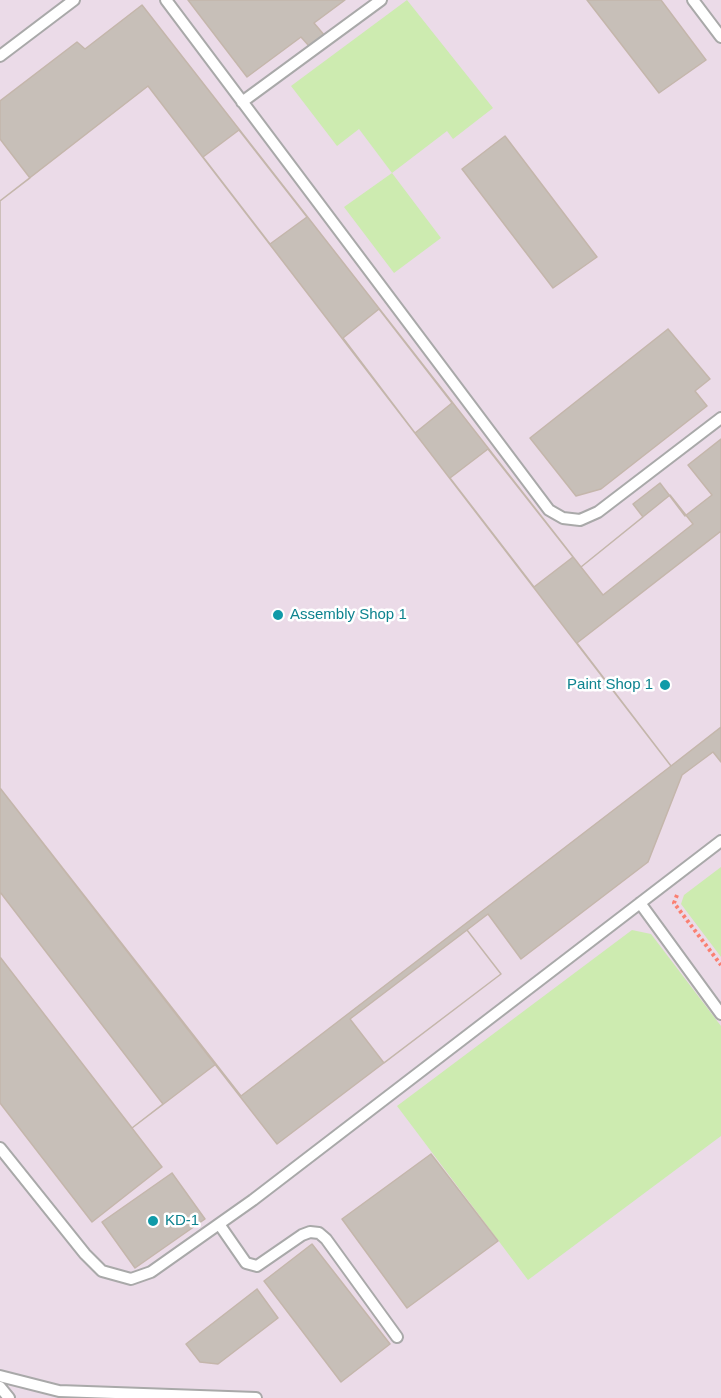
<!DOCTYPE html>
<style>
body{margin:0}
canvas{display:block;background:#f2efe9}
</style>
<canvas width="721" height="1398"></canvas>
<script>
const context = document.querySelector('canvas').getContext('2d');
context.lineJoin = 'round';
function fill(path, color) {
  context.fillStyle = color;
  context.fill(path, 'evenodd');
}
function shape(rows) {
  const path = new Path2D();
  for (const r of rows) {
    path.moveTo(r[0], r[1]);
    for (let i = 2; i < r.length; i += 2) path.lineTo(r[i], r[i + 1]);
  }
  return path;
}
function trace(path, color, width, dash) {
  context.strokeStyle = color;
  context.lineWidth = width;
  context.lineCap = dash ? 'butt' : 'round';
  context.setLineDash(dash || []);
  context.stroke(path);
}
function label(font, color, halo, rows, align = 'center') {
  context.font = font + ' Helvetica,sans-serif';
  context.lineWidth = 5;
  context.setLineDash([]);
  context.textBaseline = 'middle';
  context.strokeStyle = halo;
  context.fillStyle = color;
  for (const [text, x, y, turn = 0] of rows) {
    context.save();
    context.translate(x, y);
    context.rotate((+turn || 0) * Math.PI / 180);
    context.textAlign = isNaN(turn) ? turn : align;
    if (halo) context.strokeText(text, 0, 0);
    context.fillText(text, 0, 0);
    context.restore();
  }
}
const industrial = shape([
 [0,0,721,0,721,1398,0,1398]
]);
const grass = shape([
 [407,0,493,108,453,139,447,131,392,173,441,238,394,273,344,207,392,173,359,129,337,146,291,86],
 [721,867,721,957,681,904,684,895],
 [632,930,651,934,721,1026,721,1136,528,1280,397,1106]
]);
const building = shape([
 [188,0,345,0,314,23,325,36,309,46,301,37,247,77,188,0],
 [587,0,661,0,706,60,659,93,587,0],
 [142,5,581,567,643,517,633,504,660,483,685,516,712,495,688,465,721,439,721,762,713,752,682,775,648,862,521,959,488,914,467,930,501,974,277,1144,0,788,0,201,30,178,0,139,0,101,77,42,85,49,142,5],
 [148,86,671,766,241,1096,0,788,0,201,148,86],
 [239,130,307,217,270,244,203,157,239,130],
 [505,136,597,257,553,288,462,169,505,136],
 [379,309,452,403,415,433,343,338,379,309],
 [668,329,710,379,695,391,707,406,601,489,576,496,530,438,668,329],
 [488,449,573,557,534,587,450,478,488,449],
 [670,495,693,524,603,595,581,567,670,495],
 [721,531,721,727,671,766,577,643,721,531],
 [0,788,216,1064,132,1128,0,957,0,788],
 [0,892,163,1104,132,1128,0,957,0,892],
 [467,930,501,974,384,1063,350,1019,467,930],
 [0,957,162,1167,92,1222,0,1103,0,957],
 [431,1154,498,1241,407,1308,342,1219,431,1154],
 [172,1173,205,1219,135,1268,102,1222,172,1173],
 [312,1244,390,1344,341,1382,264,1281,312,1244],
 [257,1289,278,1318,218,1364,200,1362,186,1344,257,1289]
]);
const path = shape([
 [677,895,674,903,721,965]
]);
const service = shape([
 [166,0,549,510,563,518,580,520,598,512,721,418],
 [693,0,721,37],
 [0,56,74,0],
 [242,102,381,0],
 [640,903,721,1014],
 [0,1148,85,1254,102,1271,131,1279,151,1272,253,1200,721,841],
 [219,1224,246,1263,257,1266,302,1235,310,1232,319,1233,326,1239,397,1337],
 [0,1376,59,1391,256,1398],
 [0,1387,9,1398]
]);
const markers = [
 [278,615,6,"#0f9aa8"],
 [665,685,6,"#0f9aa8"],
 [153,1221,6,"#0f9aa8"]
];
const cultureNames = [
 ["Assembly Shop 1",290,615],
 ["Paint Shop 1",653,685,"right"],
 ["KD-1",165,1221]
];
fill(industrial, '#ebdbe8');
fill(grass, '#cdebb0');
fill(building, '#c7bfb8');
trace(building, '#c4b6ab', 1.5);
trace(service, '#a9a9a9', 14);
trace(path, '#fa8072', 4, [3, 3]);
trace(service, '#fff', 10);
for (const [x, y, r, color] of markers) {
  const dot = new Path2D();
  dot.arc(x, y, r, 0, 2 * Math.PI);
  context.fillStyle = color;
  context.fill(dot);
  trace(dot, '#fff', 2);
}
label('15px', '#0d838f', '#fff', cultureNames, 'left');
</script>
